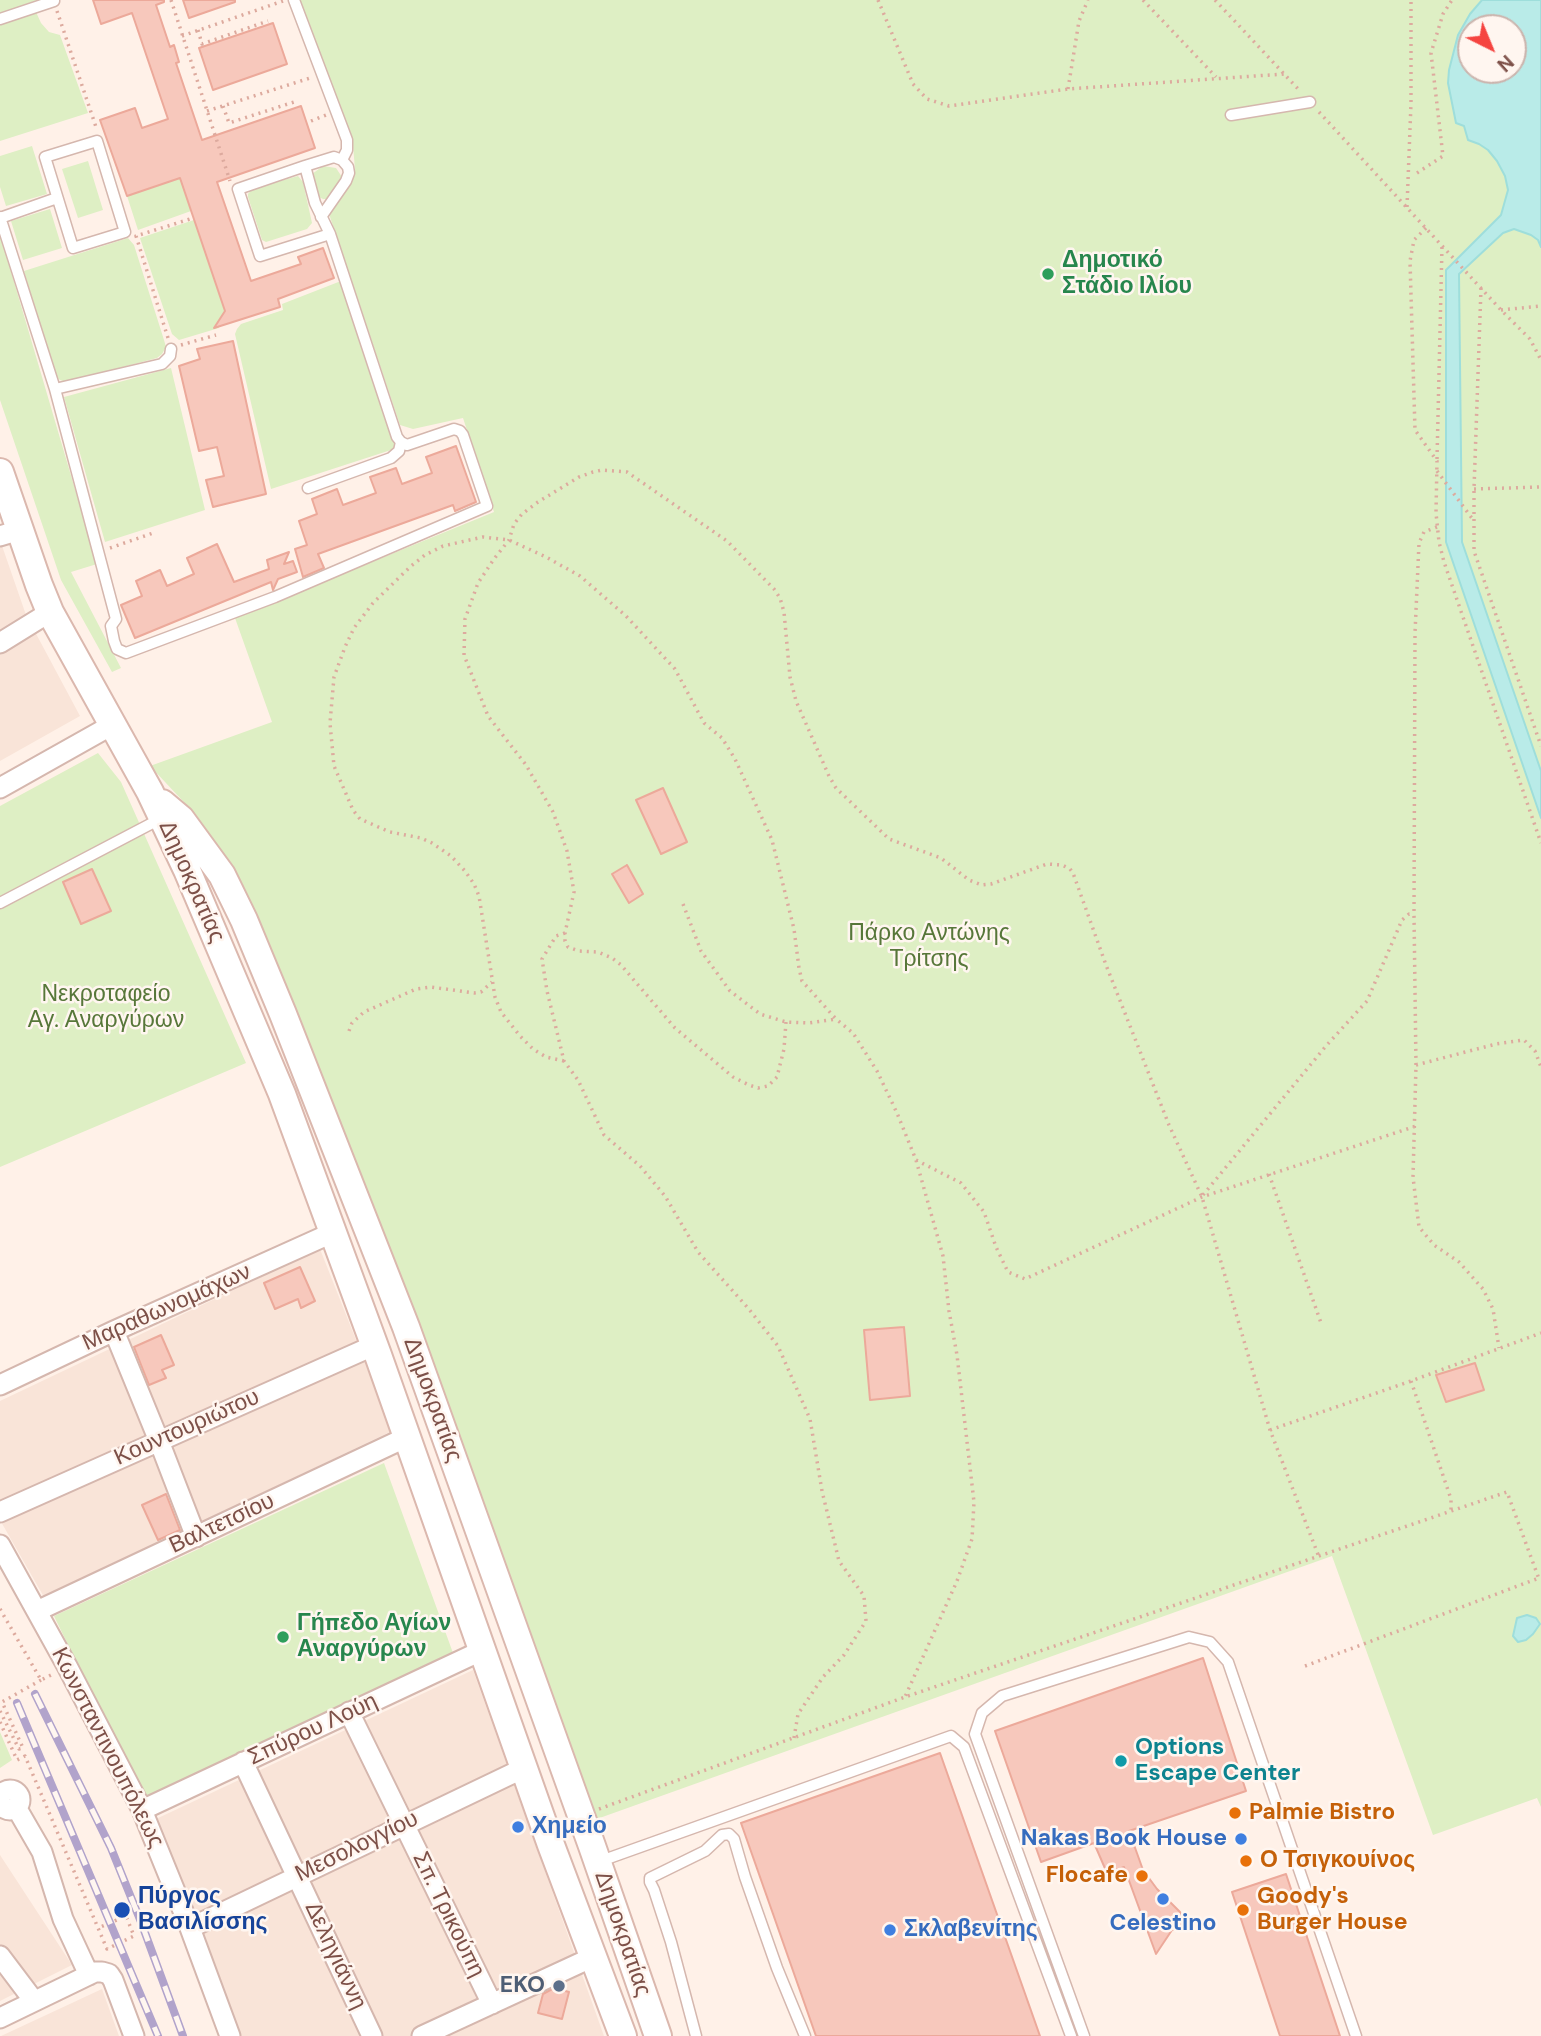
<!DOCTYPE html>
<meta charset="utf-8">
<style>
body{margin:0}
#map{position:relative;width:1541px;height:2036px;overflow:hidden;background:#fff1e8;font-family:"DM Sans",sans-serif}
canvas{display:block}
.north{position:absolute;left:1457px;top:14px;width:70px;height:70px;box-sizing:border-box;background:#fff6f0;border:2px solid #cbb4ad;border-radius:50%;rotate:137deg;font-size:19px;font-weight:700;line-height:28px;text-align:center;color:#7d5048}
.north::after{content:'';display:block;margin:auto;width:24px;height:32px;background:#f54440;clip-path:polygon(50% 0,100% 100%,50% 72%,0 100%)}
</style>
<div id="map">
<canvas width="1541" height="2036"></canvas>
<div class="north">N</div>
</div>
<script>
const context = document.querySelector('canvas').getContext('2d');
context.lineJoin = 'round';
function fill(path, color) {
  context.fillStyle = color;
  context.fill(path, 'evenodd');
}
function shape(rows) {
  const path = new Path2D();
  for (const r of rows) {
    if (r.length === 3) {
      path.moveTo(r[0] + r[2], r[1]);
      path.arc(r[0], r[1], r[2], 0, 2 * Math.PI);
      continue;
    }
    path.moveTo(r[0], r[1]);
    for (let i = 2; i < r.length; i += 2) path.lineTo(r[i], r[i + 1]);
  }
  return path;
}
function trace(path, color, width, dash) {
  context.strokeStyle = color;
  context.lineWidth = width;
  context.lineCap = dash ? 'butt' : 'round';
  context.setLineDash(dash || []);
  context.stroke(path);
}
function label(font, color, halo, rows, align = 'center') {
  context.font = font + ' "DM Sans",sans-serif';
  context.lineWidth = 5;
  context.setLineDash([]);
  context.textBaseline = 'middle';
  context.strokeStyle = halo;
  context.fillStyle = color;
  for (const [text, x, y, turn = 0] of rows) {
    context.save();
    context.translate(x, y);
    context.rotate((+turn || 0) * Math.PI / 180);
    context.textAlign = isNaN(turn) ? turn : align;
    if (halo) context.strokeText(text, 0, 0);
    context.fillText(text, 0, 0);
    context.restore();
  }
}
const residential = shape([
 [0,540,26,615,80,716,0,761],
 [320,1249,392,1431,44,1597,0,1520,0,1401],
 [473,1670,604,2036,240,2036,156,1819],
 [0,1855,72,1965,0,2001],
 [102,1989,119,2036,1,2036]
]);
const green = shape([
 [0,0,38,0,0,13],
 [298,0,1541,0,1541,1807,1537,1798,1433,1835,1332,1556,594,1820,346,1138,271,954,244,895,221,850,196,815,150,766,272,722,235,618,494,512,463,418,413,429,400,425,328,211,355,170,353,145],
 [1471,28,1513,28,1513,70,1471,70],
 [36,12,41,23,49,32,60,35,88,113,0,141,0,24],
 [32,146,47,194,6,206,0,187,0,156],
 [88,161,103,210,78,218,62,169],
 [323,166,336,168,342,177,340,183,327,199,323,199,317,196,312,181,312,174],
 [298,176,303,182,312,223,307,229,266,242,262,240,248,197,248,194,252,189],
 [180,178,191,211,138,230,127,196],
 [50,209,62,248,23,260,11,221],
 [194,220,225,312,219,319,219,328,179,340,172,334,140,238],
 [0,234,97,564,71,572,121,668,112,672,61,580,0,400],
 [128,238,134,245,164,340,166,347,162,354,157,358,66,382,60,380,54,375,24,271],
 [341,281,395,442,395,447,391,450,271,489,235,334,237,329,241,324,283,310,282,304],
 [171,368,205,510,105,542,64,397],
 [98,753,121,782,246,1063,0,1167,0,806],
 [384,1463,453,1653,143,1799,54,1616],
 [0,1732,12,1760,0,1768]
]);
const water = shape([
 [1482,0,1541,0,1541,247,1538,240,1531,235,1514,229,1503,233,1459,274,1462,542,1541,771,1541,818,1446,542,1446,270,1501,215,1508,190,1505,176,1497,161,1488,150,1479,144,1468,140,1464,126,1456,123,1448,83,1449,70,1458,35,1470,14,1482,0],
 [1471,28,1513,28,1513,70,1471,70,1471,28],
 [1527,1615,1536,1618,1540,1624,1533,1634,1526,1640,1518,1642,1513,1636,1517,1618,1527,1615]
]);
const building = shape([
 [93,0,164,0,164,2,156,5,170,47,174,45,179,62,176,63,202,140,301,106,315,148,217,182,251,281,301,264,298,257,323,248,334,278,278,299,280,307,214,328,225,311,180,178,127,196,100,120,135,108,142,128,168,119,132,13,101,24,93,0],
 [183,0,235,0,235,2,189,18,183,0],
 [273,23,287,64,213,90,199,48,273,23],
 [233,341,266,494,213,507,206,480,224,476,217,447,199,451,179,366,200,359,197,349,233,341],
 [456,446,476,502,455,511,453,505,318,554,324,568,303,577,295,549,307,545,299,521,317,514,312,499,337,489,343,505,376,493,370,477,396,468,402,484,432,473,426,457,456,446],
 [217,544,234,582,269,569,267,560,289,552,284,564,293,561,297,572,278,579,273,590,271,582,135,638,121,605,142,596,136,581,160,570,167,586,194,574,187,558,217,544],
 [663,788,687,842,661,854,636,800,663,788],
 [627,865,643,894,629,903,612,874,627,865],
 [92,869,111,911,81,924,63,882,92,869],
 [300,1267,315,1301,301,1308,298,1299,275,1309,264,1283,300,1267],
 [904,1327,910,1396,870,1400,864,1330,904,1327],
 [161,1335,174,1365,162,1370,166,1378,149,1385,134,1347,161,1335],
 [1475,1363,1484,1390,1446,1402,1436,1375,1475,1363],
 [166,1494,180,1530,158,1540,142,1505,166,1494],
 [1203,1658,1246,1791,1129,1831,1143,1870,1157,1889,1180,1912,1185,1924,1172,1930,1156,1954,1124,1867,1107,1873,1094,1843,1041,1862,995,1731,1203,1658],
 [940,1753,1040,2036,816,2036,741,1823,940,1753],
 [1286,1874,1340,2036,1280,2036,1232,1892,1286,1874],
 [554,1988,569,1992,562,2019,538,2013,543,1994,554,1988]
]);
const path = shape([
 [171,0,230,181],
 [878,0,913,84,927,99,949,106,1068,89,1284,74],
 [1143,0,1216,77],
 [1215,0,1300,91],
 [57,11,97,130],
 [198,30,202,44,268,21],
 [182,36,283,1],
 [1068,89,1079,21,1088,0],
 [223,106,229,123,294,102],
 [207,111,310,78],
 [1319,112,1501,310,1530,339,1541,360],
 [311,121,326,115],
 [1417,173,1443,156,1431,53,1443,14,1452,0],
 [1407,207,1411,103,1411,0],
 [1426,228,1414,240,1410,261,1415,430,1437,461,1436,513,1439,542,1444,562,1541,843],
 [1481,288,1474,489,1474,551,1541,746],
 [1501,310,1541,306],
 [168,338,136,236,190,219],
 [181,345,216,335],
 [1437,459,1442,246],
 [1437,471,1474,521],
 [1474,489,1541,487],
 [1437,527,1424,532,1419,543,1415,633,1414,914,1416,1065,1413,1177,1419,1227,1434,1245,1459,1262,1483,1289,1493,1309,1499,1348],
 [110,548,156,532],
 [683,904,701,951,730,991,760,1014,786,1022,809,1023,836,1019],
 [565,933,556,936,542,959,547,991,564,1061,578,1080,604,1135,640,1166,665,1196,698,1252,748,1308,778,1346,810,1419,822,1491,839,1561,864,1596,866,1621,844,1655,823,1677,798,1714,794,1738],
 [786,1022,784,1049,777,1077,768,1086,758,1088,749,1085,733,1077,675,1028,621,965,612,958,598,952,579,951,568,947,565,941,565,933,574,892,567,851,553,812,526,765,488,716,464,655,465,619,478,583,494,559,509,540,514,524,522,514,538,502,579,477,593,472,602,470,627,472,727,541,774,589,780,598,784,612,790,677,796,701,829,776,836,788,889,839,941,858,969,880,982,885,991,884,1047,864,1062,865,1070,869,1073,873,1106,965,1169,1125,1202,1197,1270,1430,1319,1557],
 [349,1031,352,1023,364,1012,416,989,431,987,474,993,481,992,492,982],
 [564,1061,546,1057,533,1049,520,1036,501,1012,495,997,479,896,474,884,465,871,451,856,432,843,421,838,390,832,360,819,353,810,334,766,330,723,334,677,345,647,354,628,373,603,411,566,425,555,443,546,483,537,509,540,546,557,580,576,626,616,675,669,704,723,722,738,735,759,772,840,794,929,799,968,802,981,836,1019,853,1033,877,1071,897,1113,916,1160,943,1256,949,1311,957,1355,974,1502,972,1539,957,1581,905,1697],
 [1416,1065,1496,1044,1524,1040,1535,1051,1541,1067],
 [916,1160,961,1183,984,1212,996,1247,1008,1272,1025,1279,1202,1197,1416,1126],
 [1269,1174,1321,1323],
 [1203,1195,1326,1046,1367,1001,1402,920,1409,914,1413,914],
 [1411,1381,1451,1499,1451,1511],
 [1270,1430,1411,1381,1541,1333],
 [0,1609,41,1680,53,1674],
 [1305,1666,1539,1578],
 [0,1711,19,1749,23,1748,2,1702,41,1680],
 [0,1722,17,1760,25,1756,107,1949,134,1936,126,1916,98,1928],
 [599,1809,905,1697,1507,1492,1539,1579]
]);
const service = shape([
 [294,0,347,140,347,150,342,160],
 [0,19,54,1],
 [1231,115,1310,102],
 [97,141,125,232,73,248,45,157,97,141],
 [305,166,334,157,342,160,348,167,349,173,346,181,321,217],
 [0,217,55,389,116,619,111,626,114,641,117,649,126,653,275,597,487,506,463,435,460,431,454,429,407,445,401,442,397,437,330,234,260,256,238,189,305,166,315,203,330,234],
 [0,218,57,198],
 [55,389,162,364,170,356,171,349],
 [308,488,391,458,399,451,401,442],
 [0,903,162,818],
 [598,1862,951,1736,964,1747,1071,2036],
 [696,2036,671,1942,654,1890,650,1882,650,1878,705,1851,722,1835,729,1834,734,1839,745,1877,777,1968,805,2036],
 [1084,2036,975,1734,982,1713,1002,1696,1189,1637,1210,1642,1228,1662,1356,2036]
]);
const minor = shape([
 [0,536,20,530],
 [0,643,50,612],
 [0,788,112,725],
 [114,1331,159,1441,196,1537],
 [0,1385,114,1331,334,1232],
 [0,1512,375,1345],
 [0,1545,67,1666,142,1810,190,1928,230,2036],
 [37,1611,407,1437],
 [349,1712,492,2004],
 [243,1762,372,2036],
 [10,1800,10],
 [16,1807,42,1852,63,1919,89,1975],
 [142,1810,483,1650],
 [190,1928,524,1768],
 [0,1956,34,2001],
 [0,2018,95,1972,102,1972,109,1974,113,1980,134,2036],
 [422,2036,593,1957]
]);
const secondary = shape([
 [0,472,39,585,50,612,150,792,187,870,282,1094,378,1355,551,1845,623,2036],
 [162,803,181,819,222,875,244,920,283,1014,406,1327,592,1846,658,2036]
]);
const rail = shape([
 [35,1694,111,1848,141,1922,183,2036],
 [17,1703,158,2036]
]);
const markers = [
 [1048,274,7,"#2e9e5b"],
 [283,1637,7,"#2e9e5b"],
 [1121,1761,7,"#0f9aa8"],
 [1235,1813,7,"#e8710a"],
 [518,1827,7,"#3f7fe0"],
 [1241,1839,7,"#3f7fe0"],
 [1246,1861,7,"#e8710a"],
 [1142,1876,7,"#e8710a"],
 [1163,1899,7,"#3f7fe0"],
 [122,1910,9,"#1a4fb4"],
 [1243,1910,7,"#e8710a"],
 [890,1930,7,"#3f7fe0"],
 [559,1986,7,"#5c6f8a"]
];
const leisureNames = [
 ["Δημοτικό",1062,261],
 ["Στάδιο Ιλίου",1062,287],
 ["Γήπεδο Αγίων",297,1624],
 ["Αναργύρων",297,1650]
];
const streetNames = [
 ["Δημοκρατίας",191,882,66],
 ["Μαραθωνομάχων",167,1308,-24],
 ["Δημοκρατίας",432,1400,70],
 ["Κουντουριώτου",187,1428,-24],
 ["Βαλτετσίου",222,1524,-25],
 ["Σπύρου Λούη",313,1730,-25],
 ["Κωνσταντινουπόλεως",107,1748,63],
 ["Μεσολογγίου",357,1847,-26],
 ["Σπ. Τρικούπη",448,1915,64],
 ["Δημοκρατίας",622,1934,71],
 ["Δεληγιάννη",335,1956,65]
];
const parkNames = [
 ["Πάρκο Αντώνης",929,934],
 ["Τρίτσης",929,960],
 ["Νεκροταφείο",106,995],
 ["Αγ. Αναργύρων",106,1021]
];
const cultureNames = [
 ["Options",1135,1748],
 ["Escape Center",1135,1774]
];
const foodNames = [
 ["Palmie Bistro",1249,1813],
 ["Ο Τσιγκουίνος",1260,1861],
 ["Flocafe",1128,1876,"right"],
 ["Goody's",1257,1897],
 ["Burger House",1257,1923]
];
const shopNames = [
 ["Χημείο",532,1827],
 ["Nakas Book House",1227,1839,"right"],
 ["Celestino",1163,1924,"center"],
 ["Σκλαβενίτης",904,1930]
];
const transitNames = [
 ["Πύργος",138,1897],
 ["Βασιλίσσης",138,1923]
];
const serviceNames = [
 ["EKO",545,1986]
];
fill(residential, '#f9e4d8');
fill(green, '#deefc4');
fill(water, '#b9ebe8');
trace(water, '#9ededb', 2);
fill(building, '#f7c8bc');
trace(building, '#eca99a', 2);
trace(service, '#d5b7ae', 13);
trace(minor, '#d5b7ae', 23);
trace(secondary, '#dbb8ae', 30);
trace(path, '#ddaa9e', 3.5, [2, 5]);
trace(service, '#fff', 10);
trace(minor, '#fff', 19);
trace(secondary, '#fff', 26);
trace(rail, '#b1a3cb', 8);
trace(rail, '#fff6f0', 5, [16]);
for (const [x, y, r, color] of markers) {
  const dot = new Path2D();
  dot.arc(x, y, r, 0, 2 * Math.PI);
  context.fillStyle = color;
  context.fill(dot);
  trace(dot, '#fff6f0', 2.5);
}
label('bold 23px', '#27864d', '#fff6f0', leisureNames, 'left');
label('23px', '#7d5048', '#fff6f0', streetNames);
label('23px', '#577739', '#fff6f0', parkNames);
label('bold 23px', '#0d838f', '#fff6f0', cultureNames, 'left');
label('bold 23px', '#c56008', '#fff6f0', foodNames, 'left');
label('bold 23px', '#366cbe', '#fff6f0', shopNames, 'left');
label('bold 23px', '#164399', '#fff6f0', transitNames, 'left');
label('bold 23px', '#4e5e75', '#fff6f0', serviceNames, 'right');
</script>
